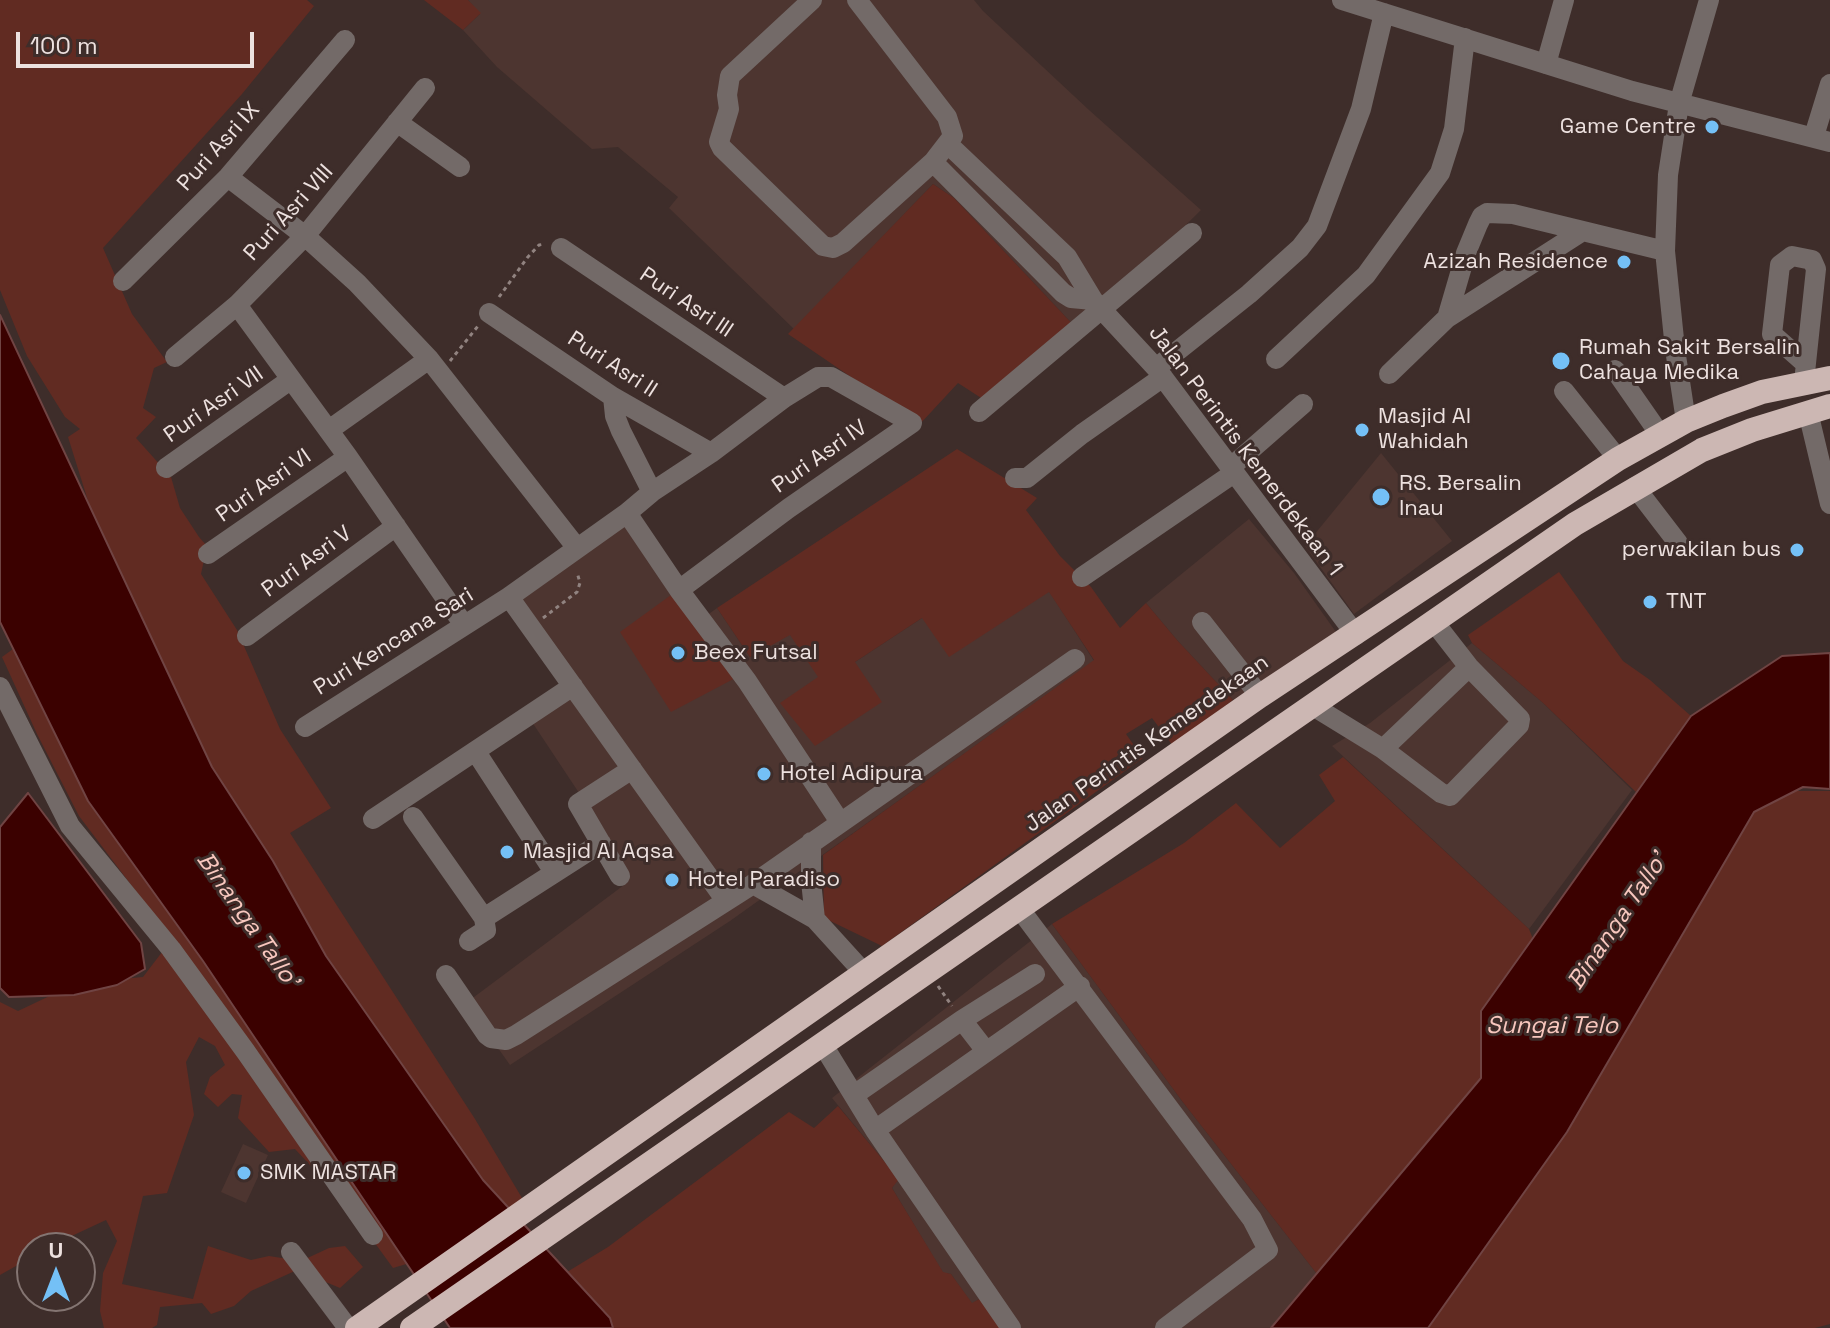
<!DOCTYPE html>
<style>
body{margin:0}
#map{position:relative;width:1830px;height:1328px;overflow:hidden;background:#3e2d2a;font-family:"Space Grotesk",sans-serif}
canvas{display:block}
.north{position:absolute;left:16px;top:1232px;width:80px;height:80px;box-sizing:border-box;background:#3e2d2a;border:2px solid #847572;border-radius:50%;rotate:0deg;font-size:22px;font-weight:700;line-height:32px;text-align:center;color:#ede1df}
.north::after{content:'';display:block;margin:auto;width:28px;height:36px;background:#74c0f6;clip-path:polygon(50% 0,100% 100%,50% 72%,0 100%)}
.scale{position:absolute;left:16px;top:32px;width:238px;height:36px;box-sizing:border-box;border:4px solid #ede1df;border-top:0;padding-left:10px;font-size:24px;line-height:28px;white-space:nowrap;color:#ede1df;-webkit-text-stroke:6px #3e2d2a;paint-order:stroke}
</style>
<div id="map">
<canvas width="1830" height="1328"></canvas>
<div class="north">U</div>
<div class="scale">100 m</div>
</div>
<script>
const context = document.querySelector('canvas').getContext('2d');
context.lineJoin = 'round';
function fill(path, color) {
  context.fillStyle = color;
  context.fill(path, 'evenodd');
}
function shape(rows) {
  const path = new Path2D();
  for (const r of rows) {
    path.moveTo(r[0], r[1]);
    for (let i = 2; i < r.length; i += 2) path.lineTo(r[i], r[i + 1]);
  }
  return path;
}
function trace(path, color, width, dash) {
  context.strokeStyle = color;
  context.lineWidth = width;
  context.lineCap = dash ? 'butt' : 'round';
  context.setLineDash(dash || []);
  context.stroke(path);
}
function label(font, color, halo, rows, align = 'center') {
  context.font = font + ' "Space Grotesk",sans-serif';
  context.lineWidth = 6;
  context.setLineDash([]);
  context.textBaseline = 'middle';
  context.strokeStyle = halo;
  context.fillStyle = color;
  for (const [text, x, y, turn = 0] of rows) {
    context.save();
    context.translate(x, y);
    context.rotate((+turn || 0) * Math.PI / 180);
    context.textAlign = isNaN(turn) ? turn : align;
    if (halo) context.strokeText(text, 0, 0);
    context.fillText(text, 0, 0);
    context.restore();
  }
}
const built = shape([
 [468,0,974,0,983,11,1089,110,1201,210,1079,331,954,198,933,184,794,329,669,208,678,197,618,147,592,149,497,67,463,30,480,14],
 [1381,453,1452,541,1354,614,1305,546],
 [628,504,706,616,717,608,750,657,790,634,819,677,855,662,922,618,1043,595,1049,591,1094,661,730,921,510,1065,466,1003,624,885,591,811,530,719,567,695,499,594],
 [1249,519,1294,573,1336,632,1233,700,1177,640,1146,603],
 [1472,643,1542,702,1632,790,1529,929,1332,746,1370,723],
 [1052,924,1182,1101,1317,1274,1271,1328,1006,1328,982,1297,972,1304,951,1274,943,1273,892,1188,898,1178,832,1098],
 [243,1144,268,1155,246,1203,221,1192]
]);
const green = shape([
 [0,0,307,0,314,6,242,94,103,248,132,314,167,362,154,368,143,408,156,417,136,438,171,477,180,508,199,537,207,546,201,574,237,630,280,729,331,808,290,833,475,1119,525,1203,498,1216,462,1186,142,673,68,437,80,429,65,417,27,356,0,290],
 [424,0,468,0,481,13,463,30],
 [933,184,954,198,1079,331,992,405,958,383,920,424,788,334],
 [957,449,1037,498,1026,510,1060,556,1091,587,1120,628,1146,603,1177,640,1233,700,1173,746,1152,718,1126,734,1143,758,882,946,824,918,823,855,1094,660,1049,592,949,657,922,618,855,662,882,702,815,746,780,703,818,677,790,635,750,657,717,608],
 [1559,572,1623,661,1650,680,1691,716,1636,792,1542,702,1472,643,1468,635],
 [671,595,741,675,671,712,620,632],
 [13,649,88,801,203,961,430,1257,393,1268,348,1206,295,1149,269,1152,238,1118,242,1095,232,1094,218,1107,204,1094,210,1077,225,1065,215,1046,199,1037,186,1062,194,1115,167,1193,143,1196,122,1284,193,1299,208,1246,251,1260,269,1256,301,1261,329,1248,345,1246,363,1267,340,1288,297,1270,251,1291,234,1306,211,1314,202,1303,160,1307,157,1325,152,1328,104,1328,100,1311,103,1273,117,1241,106,1220,46,1248,32,1248,32,1257,0,1275,0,1002,18,1011,77,983,143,977,172,939,79,816,37,734,2,657],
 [1343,757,1529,929,1533,939,1481,1011,1481,1078,1317,1274,1182,1101,1052,924,1184,843,1236,803,1280,848,1335,801,1319,775],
 [1796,791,1830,791,1830,1324,1815,1328,1428,1328,1564,1136,1754,812],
 [838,1106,899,1179,892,1188,943,1272,951,1274,972,1303,983,1297,1006,1328,613,1328,610,1318,567,1272,608,1247,789,1112,814,1128]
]);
const water = shape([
 [0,315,212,767,273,861,326,956,483,1180,610,1318,613,1328,450,1328,203,961,88,801,0,622,0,315],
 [1830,653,1830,789,1803,787,1754,812,1567,1132,1428,1328,1271,1328,1481,1078,1481,1011,1691,716,1782,656,1830,653],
 [28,793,141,943,145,969,117,985,74,995,9,997,0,988,0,827,28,793]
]);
const path = shape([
 [499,297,527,258,539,245,545,244],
 [450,361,478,326],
 [543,618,577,592,580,583,577,572],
 [938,986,952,1006]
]);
const minor = shape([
 [812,0,730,76,727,95,729,109,719,142,722,148,823,246,833,248,843,243,933,162,953,136,947,117,857,0],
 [1342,0,1632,91,1830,142],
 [1546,64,1564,0],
 [397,122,460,167],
 [1814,136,1830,84],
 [949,145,1067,257,1093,300,1156,368,1356,635],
 [933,162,1063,293,1071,298,1093,300],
 [228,177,305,236,357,283,429,359,577,548],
 [561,248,784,398],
 [123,281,228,177,345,40],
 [237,305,348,457,464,625],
 [489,313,613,397,711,453],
 [1447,318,1581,232],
 [175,357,237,305,305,236,425,88],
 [1276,359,1366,275,1440,173,1454,129,1465,38],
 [1156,368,1249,294,1300,248,1317,226,1361,109,1384,13],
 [1615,370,1661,436],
 [1389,374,1447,318,1466,253,1478,224,1482,216,1487,213,1513,214,1665,251],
 [1804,382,1816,269,1812,260,1792,256,1780,265,1772,334,1806,364],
 [1564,391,1618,459],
 [613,397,615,416,621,431,652,492],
 [979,412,1192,233],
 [1808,412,1830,504],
 [1686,421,1675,349,1665,251,1668,175,1679,104,1709,0],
 [329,430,429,359],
 [1231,467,1303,404],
 [166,468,290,380],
 [1015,478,1027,478,1082,434,1163,377],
 [1635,487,1678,543],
 [627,513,679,590,747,681,840,822],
 [208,554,348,457],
 [1082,577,1234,473],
 [509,597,726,901],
 [1202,622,1260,696],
 [247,636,396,526],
 [0,687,70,826,171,949,246,1052,373,1235],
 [1313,706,1383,749,1441,793,1450,796,1519,725,1520,719,1469,667,1434,622],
 [305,727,509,597,627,513,652,492,711,453,784,398,818,377,831,377,912,423,789,508,679,590],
 [1383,749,1469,667],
 [476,752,554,872],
 [413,817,484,918],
 [373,819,573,686],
 [811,842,811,881,815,919],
 [620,876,578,804,632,769],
 [753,884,815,919,865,974],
 [1019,908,1252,1219,1268,1250,1165,1328],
 [469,941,486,930,484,918,601,843],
 [446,975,487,1035,491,1038,506,1040,516,1035,753,884,1075,659],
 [962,1020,986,1051],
 [823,1045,875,1130,1011,1328],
 [854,1095,962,1020,1035,974],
 [875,1130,1080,986],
 [291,1252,348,1328]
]);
const highway = shape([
 [357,1328,1260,696,1618,459,1686,421,1723,406,1762,392,1830,378],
 [412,1328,1575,524,1702,450,1752,430,1830,406]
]);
const markers = [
 [1712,127,8,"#74c0f6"],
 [1624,262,8,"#74c0f6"],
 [1561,361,10,"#74c0f6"],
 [1362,430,8,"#74c0f6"],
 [1381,497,10,"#74c0f6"],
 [1797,550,8,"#74c0f6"],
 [1650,602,8,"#74c0f6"],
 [678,653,8,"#74c0f6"],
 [764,774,8,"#74c0f6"],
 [507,852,8,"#74c0f6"],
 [672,880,8,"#74c0f6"],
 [244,1173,8,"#74c0f6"]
];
const poiNames = [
 ["Game Centre",1696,127,"right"],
 ["Azizah Residence",1608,262,"right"],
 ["Rumah Sakit Bersalin",1579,348],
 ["Cahaya Medika",1579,373],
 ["Masjid Al",1378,417],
 ["Wahidah",1378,442],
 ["RS. Bersalin",1399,484],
 ["Inau",1399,509],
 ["perwakilan bus",1781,550,"right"],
 ["TNT",1666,602],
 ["Beex Futsal",694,653],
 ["Hotel Adipura",780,774],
 ["Masjid Al Aqsa",523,852],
 ["Hotel Paradiso",688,880],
 ["SMK MASTAR",260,1173]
];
const streetNames = [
 ["Puri Asri IX",219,147,-48],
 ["Puri Asri VIII",289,213,-48],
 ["Puri Asri III",686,303,34],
 ["Puri Asri II",612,365,33],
 ["Puri Asri VII",214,405,-35],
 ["Jalan Perintis Kemerdekaan 1",1245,451,53],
 ["Puri Asri IV",820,457,-35],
 ["Puri Asri VI",264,486,-35],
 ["Puri Asri V",307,562,-36],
 ["Puri Kencana Sari",394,642,-32],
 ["Jalan Perintis Kemerdekaan",1147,744,-35]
];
const waterNames = [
 ["Binanga Tallo'",247,920,55],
 ["Binanga Tallo'",1618,922,-56],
 ["Sungai Telo",1552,1026]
];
fill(built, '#4d3530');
fill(green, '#612b22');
fill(water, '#3b0100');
trace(water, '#704443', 2);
trace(path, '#918380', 3, [4, 4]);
trace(minor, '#736a68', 20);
trace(highway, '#ccb7b3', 24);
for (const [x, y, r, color] of markers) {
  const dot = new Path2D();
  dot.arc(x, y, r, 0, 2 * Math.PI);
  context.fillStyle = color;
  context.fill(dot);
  trace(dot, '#3e2d2a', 3);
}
label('22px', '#ede1df', '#3e2d2a', poiNames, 'left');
label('22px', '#ede1df', '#3e2d2a', streetNames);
label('italic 24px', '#f8c7be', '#3e2d2a', waterNames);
</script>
